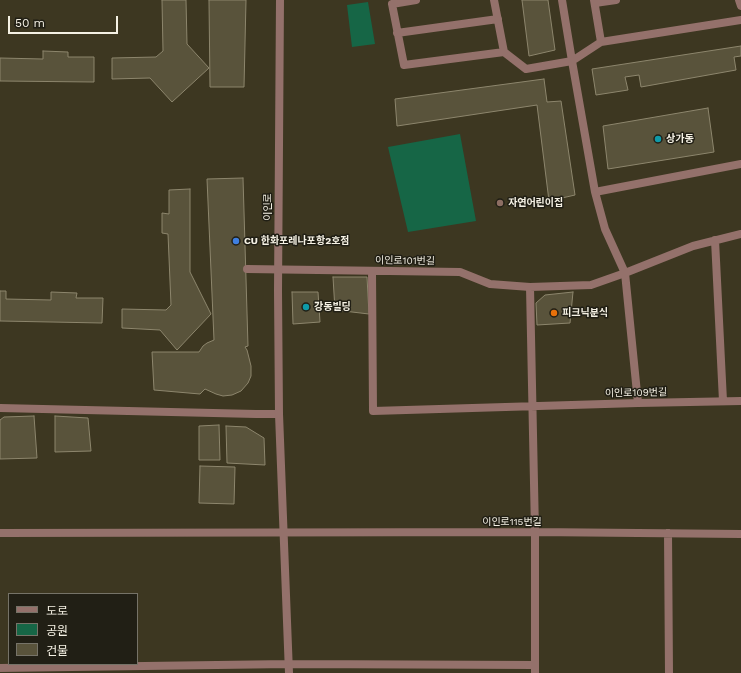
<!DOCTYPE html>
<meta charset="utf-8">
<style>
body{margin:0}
#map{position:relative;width:741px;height:673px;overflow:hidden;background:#3d3721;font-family:"Work Sans","Noto Sans KR",sans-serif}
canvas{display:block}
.legend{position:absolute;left:8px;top:593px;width:130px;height:72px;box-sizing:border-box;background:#211f15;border:1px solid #767368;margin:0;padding:5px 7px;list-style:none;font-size:12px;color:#f5f1e4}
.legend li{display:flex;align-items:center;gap:8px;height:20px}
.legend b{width:20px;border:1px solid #767368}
.scale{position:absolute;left:8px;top:16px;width:110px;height:18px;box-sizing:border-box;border:2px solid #f5f1e4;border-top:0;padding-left:5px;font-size:12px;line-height:14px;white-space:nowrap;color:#f5f1e4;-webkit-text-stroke:3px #211f15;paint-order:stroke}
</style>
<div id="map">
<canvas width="741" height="673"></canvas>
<ul class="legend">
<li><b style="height:5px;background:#94716b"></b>도로</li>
<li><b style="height:11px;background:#166646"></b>공원</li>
<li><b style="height:11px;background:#59533b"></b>건물</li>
</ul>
<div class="scale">50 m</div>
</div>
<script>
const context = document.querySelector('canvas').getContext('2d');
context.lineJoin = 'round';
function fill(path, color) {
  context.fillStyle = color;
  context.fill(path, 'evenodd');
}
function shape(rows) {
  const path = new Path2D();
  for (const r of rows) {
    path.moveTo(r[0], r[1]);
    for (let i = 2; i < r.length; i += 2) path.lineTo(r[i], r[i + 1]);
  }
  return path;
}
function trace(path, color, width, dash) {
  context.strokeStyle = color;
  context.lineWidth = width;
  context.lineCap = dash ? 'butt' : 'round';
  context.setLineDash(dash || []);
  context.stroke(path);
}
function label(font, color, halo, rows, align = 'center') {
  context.font = font + ' "Work Sans","Noto Sans KR",sans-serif';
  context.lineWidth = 3;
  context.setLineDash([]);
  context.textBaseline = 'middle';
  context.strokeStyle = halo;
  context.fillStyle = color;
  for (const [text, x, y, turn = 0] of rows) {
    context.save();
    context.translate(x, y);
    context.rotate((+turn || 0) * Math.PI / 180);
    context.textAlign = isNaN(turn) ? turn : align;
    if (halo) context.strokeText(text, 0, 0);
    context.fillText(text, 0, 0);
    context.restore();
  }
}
const green = shape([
 [368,2,375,44,352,47,347,5],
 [460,134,476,221,408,232,388,147]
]);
const building = shape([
 [162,0,186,0,187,44,209,68,172,102,150,78,112,79,112,58,156,57,163,51,162,0],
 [209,0,246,0,244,87,210,87,209,0],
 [522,0,548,0,555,50,529,56,522,0],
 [741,46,741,56,734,57,736,70,641,87,639,75,625,77,628,90,596,95,592,69,741,46],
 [43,51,68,52,68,57,94,57,94,82,0,81,0,58,43,59,43,51],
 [544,79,547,102,561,101,575,195,549,201,537,105,397,126,395,99,544,79],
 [708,108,714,152,608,169,603,126,708,108],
 [243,178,248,346,245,347,247,350,251,366,251,376,248,383,241,391,232,395,223,396,216,394,205,389,200,394,154,390,152,352,199,352,203,346,207,343,214,340,207,179,243,178],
 [190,189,190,272,211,314,177,350,160,330,122,328,122,309,166,310,171,305,168,234,162,233,162,213,169,214,169,190,190,189],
 [333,277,367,277,369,314,335,310,333,277],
 [0,291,6,291,6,299,51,300,51,292,77,293,76,298,103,298,102,323,0,321,0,291],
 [292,292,318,292,320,322,293,324,292,292],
 [573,292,570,323,537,325,536,303,545,295,573,292],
 [34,416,37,458,0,459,0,420,4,417,34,416],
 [55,416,88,418,91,451,55,452,55,416],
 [219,425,220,460,199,460,199,426,219,425],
 [226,426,246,427,264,438,265,465,227,463,226,426],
 [200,466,235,467,234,504,199,503,200,466]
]);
const minor = shape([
 [416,0,392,4,404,65,504,52],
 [494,0,504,52,526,69,572,61,595,192,741,164],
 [562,0,572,61,601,42,741,20],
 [594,0,601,42],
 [739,0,741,6],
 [595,3,616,0],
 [397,33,498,19],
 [715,240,723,401],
 [247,269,460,272,490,284,530,287],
 [372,271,373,411,638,403,741,401],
 [638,403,625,273,693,246,741,234],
 [0,408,256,414,279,414,289,673],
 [0,533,535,532,741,534],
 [668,533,669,673],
 [0,668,289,664,535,665],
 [535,673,535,532,530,287,591,285,625,273,605,229,595,192]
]);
const tertiary = shape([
 [279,414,278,291,280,0]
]);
const markers = [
 [658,139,4,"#0f9aa8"],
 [500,203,4,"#8d6e63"],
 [236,241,4,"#3f7fe0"],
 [306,307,4,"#0f9aa8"],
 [554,313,4,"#e8710a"]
];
const poiNames = [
 ["상가동",666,139],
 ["자연어린이집",508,203],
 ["CU 한화포레나포항2호점",244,241],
 ["강동빌딩",314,307],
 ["피크닉분식",562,313]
];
const streetNames = [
 ["이인로",268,207,-90],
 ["이인로101번길",405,261,1],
 ["이인로109번길",636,393,-1],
 ["이인로115번길",512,522]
];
fill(green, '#166646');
fill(building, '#59533b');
trace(building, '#8d866d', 1);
trace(minor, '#94716b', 8);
trace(tertiary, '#94716b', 8);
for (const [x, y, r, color] of markers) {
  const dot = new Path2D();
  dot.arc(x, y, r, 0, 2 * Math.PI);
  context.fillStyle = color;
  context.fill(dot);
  trace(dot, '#211f15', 1.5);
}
label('bold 10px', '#f5f1e4', '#211f15', poiNames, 'left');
label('10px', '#f5f1e4', '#211f15', streetNames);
</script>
